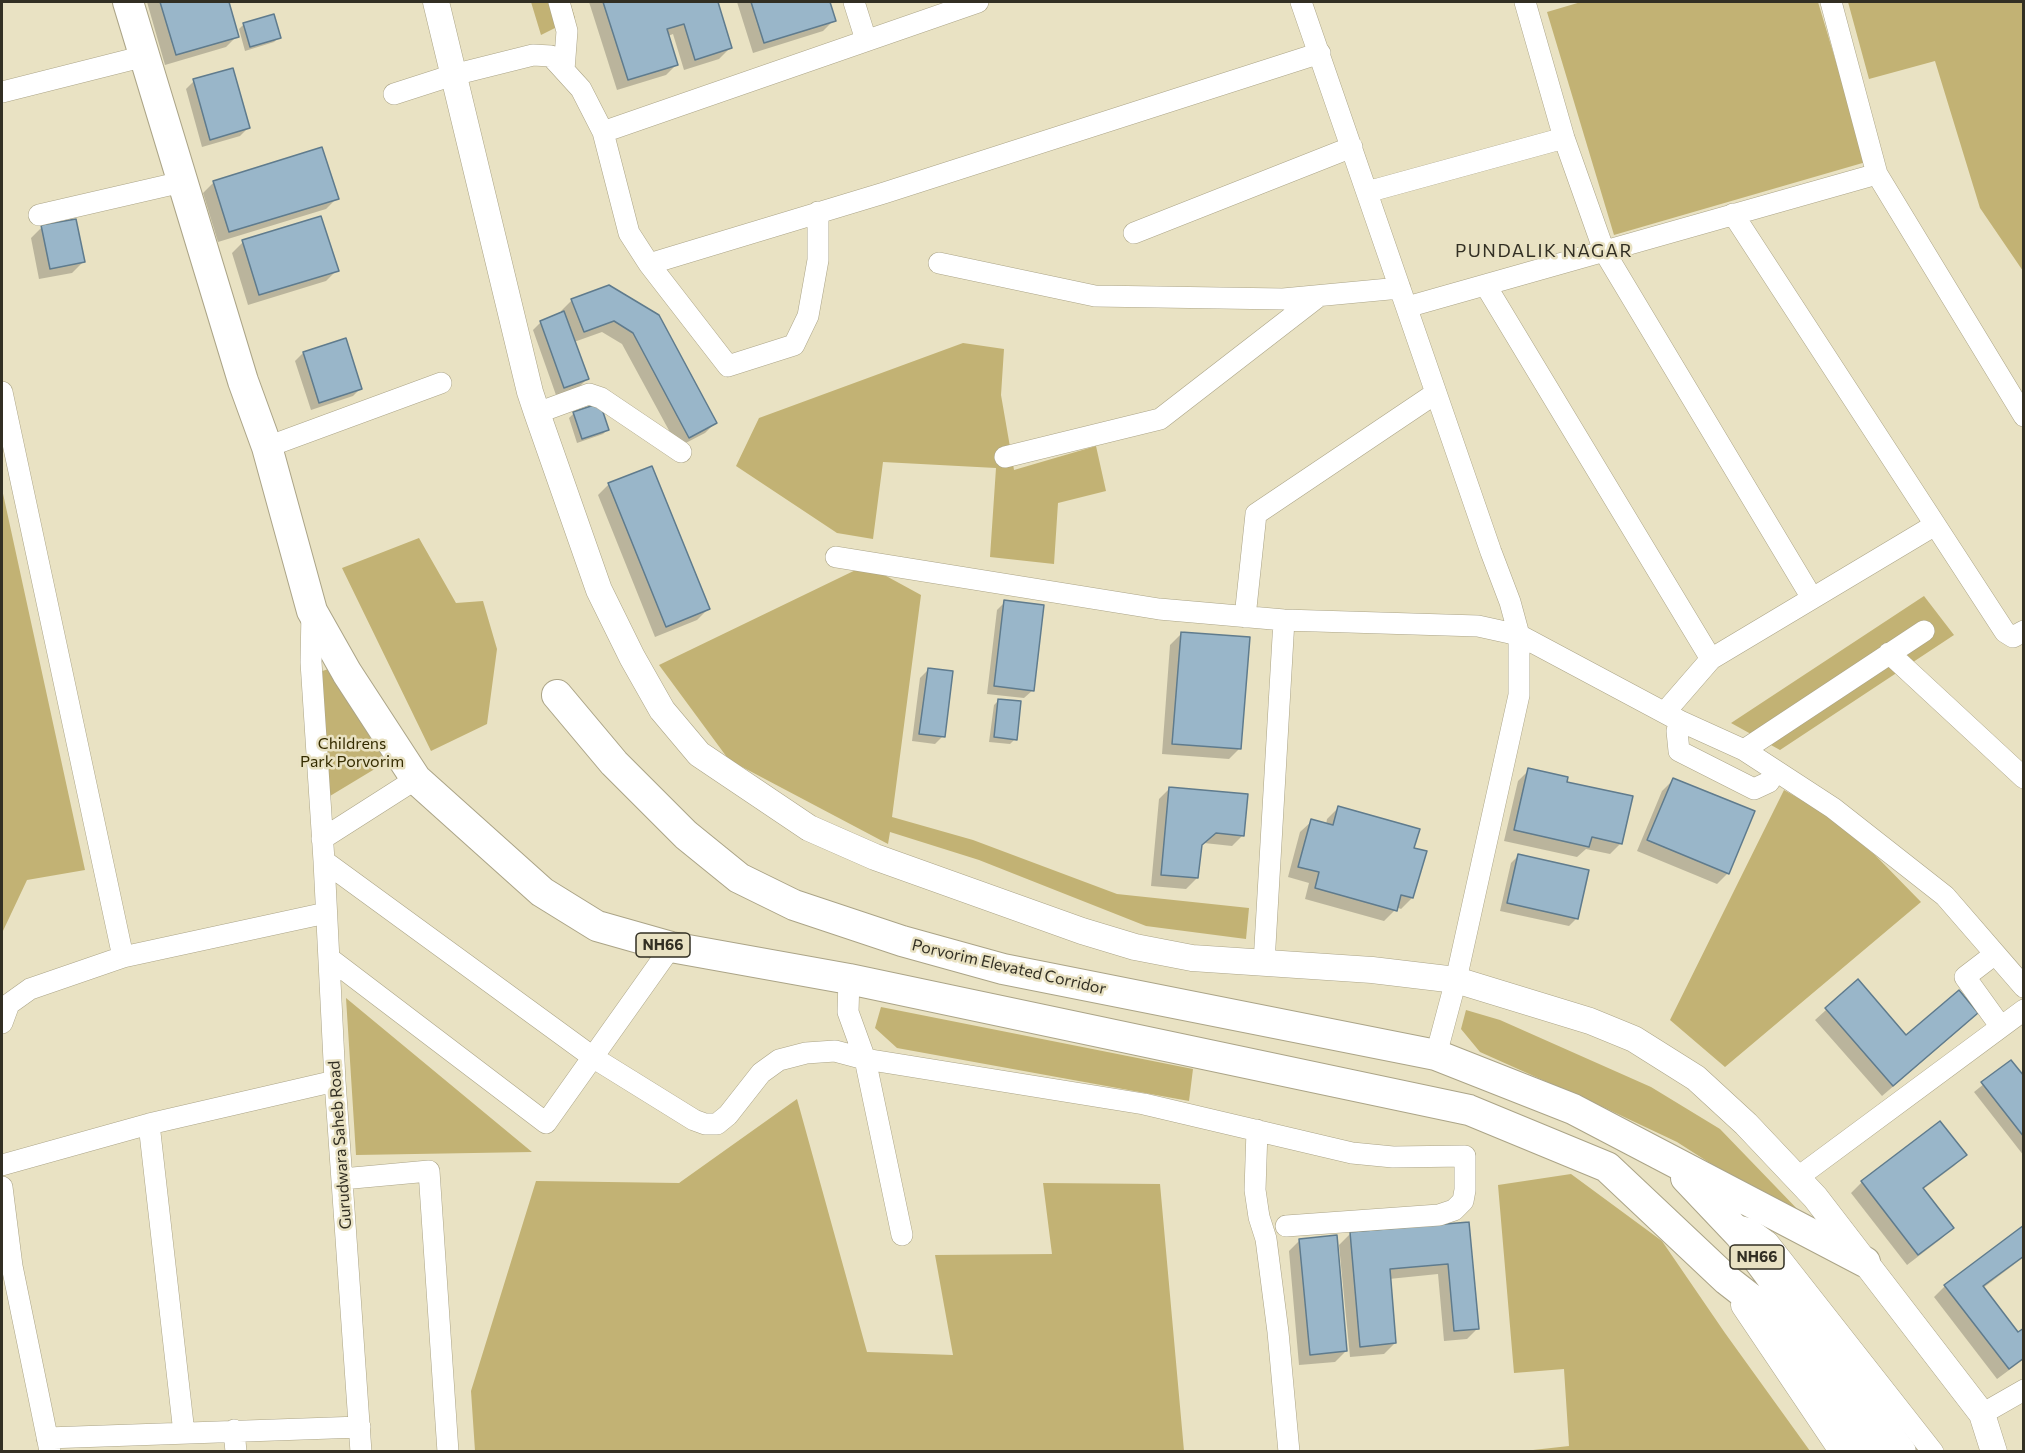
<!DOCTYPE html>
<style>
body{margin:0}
#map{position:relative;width:2025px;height:1453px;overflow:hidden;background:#e9e2c3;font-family:Commissioner,sans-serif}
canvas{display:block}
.frame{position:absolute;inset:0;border:3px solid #322f23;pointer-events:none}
</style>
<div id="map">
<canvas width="2025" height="1453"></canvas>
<div class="frame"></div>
</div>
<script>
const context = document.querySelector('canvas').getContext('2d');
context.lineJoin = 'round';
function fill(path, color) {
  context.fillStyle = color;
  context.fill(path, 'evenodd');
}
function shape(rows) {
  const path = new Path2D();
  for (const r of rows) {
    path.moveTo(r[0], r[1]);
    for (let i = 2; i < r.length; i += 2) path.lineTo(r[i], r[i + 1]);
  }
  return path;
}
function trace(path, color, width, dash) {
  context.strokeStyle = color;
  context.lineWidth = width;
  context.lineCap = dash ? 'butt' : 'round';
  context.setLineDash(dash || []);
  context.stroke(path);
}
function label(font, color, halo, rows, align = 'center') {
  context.font = font + ' Commissioner,sans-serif';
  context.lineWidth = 5;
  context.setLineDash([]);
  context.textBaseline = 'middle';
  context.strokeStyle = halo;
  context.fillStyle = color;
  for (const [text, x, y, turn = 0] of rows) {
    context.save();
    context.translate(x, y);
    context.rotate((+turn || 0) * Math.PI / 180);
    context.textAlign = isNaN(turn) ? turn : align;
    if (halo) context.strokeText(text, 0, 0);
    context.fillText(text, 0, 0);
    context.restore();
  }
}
const green = shape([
 [531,2,570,2,575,18,541,35],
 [1581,2,1818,2,1866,162,1614,235,1547,12],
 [1848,2,2023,2,2023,271,1980,208,1935,61,1869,79],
 [963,343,1004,349,1001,395,1014,470,1096,446,1106,491,1058,503,1054,564,990,557,996,468,883,462,873,539,837,533,736,466,759,418],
 [2,489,85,870,27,880,2,933],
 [419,538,456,603,483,601,497,649,487,724,431,751,342,568],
 [866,565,921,595,892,817,973,840,1117,894,1249,908,1246,939,1146,926,979,860,890,832,888,844,729,760,659,665],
 [1924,596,1954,635,1780,750,1731,723],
 [332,668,382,755,378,767,330,796,319,672],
 [1784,790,1823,812,1875,855,1921,902,1725,1067,1670,1020],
 [346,998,532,1152,356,1155],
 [881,1007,1193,1069,1189,1101,897,1048,875,1028],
 [1466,1010,1500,1020,1651,1087,1720,1129,1803,1215,1797,1219,1677,1142,1605,1108,1480,1052,1461,1029],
 [797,1099,867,1352,953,1355,935,1255,1052,1254,1043,1183,1160,1184,1184,1451,475,1451,471,1391,536,1181,679,1183],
 [1571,1174,1662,1241,1725,1333,1810,1451,1524,1451,1569,1446,1564,1369,1514,1373,1498,1185]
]);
const shadow = shape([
 [147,2,231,2,228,3,237,36,226,47,165,65],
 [589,2,716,2,730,48,719,59,684,70,673,34,668,36,677,64,666,75,617,90],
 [737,2,828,2,834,20,823,31,753,53],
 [244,24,279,37,274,42,245,51,239,29],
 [194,81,248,128,240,136,202,147,186,89],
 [214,182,337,198,326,209,218,242,203,193],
 [42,227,83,262,72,273,39,279,31,238],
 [243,242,337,270,326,281,248,305,232,253],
 [609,287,716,422,705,433,678,447,622,344,602,332,574,342,587,379,579,387,556,395,533,330,541,322,562,314,561,311,572,300],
 [303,353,361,388,353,396,311,410,295,361],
 [574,413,608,429,603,434,577,443,569,418],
 [609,484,708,609,697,620,655,637,598,495],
 [1005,602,1033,690,1024,698,987,694,997,610],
 [1181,634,1240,748,1229,759,1162,754,1170,645],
 [928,670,943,736,935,744,912,741,920,678],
 [999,700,1015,739,1010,744,989,742,994,705],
 [1529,770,1565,783,1621,843,1610,854,1586,849,1577,857,1504,841,1518,781],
 [1673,780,1728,873,1717,884,1637,851,1662,791],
 [1170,788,1243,835,1232,846,1204,843,1200,847,1197,878,1186,889,1151,886,1159,799],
 [1338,808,1412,849,1412,898,1401,909,1396,907,1395,910,1384,921,1305,899,1309,883,1288,877,1300,832,1312,821,1326,825,1327,819],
 [1519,855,1577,918,1569,926,1500,911,1511,863],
 [1858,981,1906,1037,1966,1024,1882,1096,1815,1020],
 [2011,1062,2024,1078,2024,1156,1974,1092],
 [1965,1155,1954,1166,1922,1190,1952,1228,1941,1239,1907,1265,1851,1193,1862,1182],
 [1468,1223,1478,1328,1467,1339,1444,1341,1438,1274,1389,1279,1395,1343,1384,1354,1350,1357,1339,1245,1350,1234],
 [2024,1227,2024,1257,1983,1288,2018,1334,2024,1330,2024,1359,1997,1379,1934,1297,1945,1286],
 [1300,1240,1346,1351,1335,1362,1299,1365,1289,1251]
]);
const building = shape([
 [160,2,229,2,239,37,176,55,160,2],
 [603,2,718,2,732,48,695,60,684,24,667,29,678,65,628,80,603,2],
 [751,2,830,2,836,21,764,43,751,2],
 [274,14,281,38,250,47,243,23,274,14],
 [233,68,250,128,210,140,193,79,233,68],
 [322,147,339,199,229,232,213,181,322,147],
 [321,216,339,271,259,295,242,240,321,216],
 [76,219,85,262,50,269,41,225,76,219],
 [609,285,659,315,717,423,689,438,633,333,614,321,584,332,571,299,609,285],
 [564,311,589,379,564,388,540,321,564,311],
 [346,338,362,389,319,403,303,352,346,338],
 [600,403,609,430,582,439,573,412,600,403],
 [652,466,710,609,666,627,608,483,652,466],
 [1004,600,1044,605,1034,691,994,686,1004,600],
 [1181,632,1250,637,1241,749,1172,744,1181,632],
 [928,668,953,671,945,737,919,734,928,668],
 [998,699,1021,701,1017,740,994,737,998,699],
 [1528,768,1568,777,1567,782,1633,796,1622,844,1592,837,1589,847,1514,830,1528,768],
 [1673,778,1755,811,1729,874,1647,840,1673,778],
 [1169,787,1248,794,1244,836,1216,833,1202,845,1198,878,1161,875,1169,787],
 [1338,806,1420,829,1414,848,1427,851,1413,898,1401,895,1397,911,1315,888,1319,872,1298,867,1311,819,1333,825,1338,806],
 [1518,854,1589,870,1578,919,1507,903,1518,854],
 [1858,979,1906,1035,1959,990,1978,1013,1893,1086,1825,1008,1858,979],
 [2011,1060,2024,1076,2024,1137,1981,1082,2011,1060],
 [1940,1121,1967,1155,1923,1188,1954,1228,1918,1255,1861,1181,1940,1121],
 [1469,1222,1479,1329,1454,1331,1448,1264,1390,1269,1396,1343,1360,1347,1350,1232,1469,1222],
 [2024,1225,2024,1256,1983,1286,2018,1332,2024,1328,2024,1358,2009,1369,1944,1285,2024,1225],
 [1337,1235,1347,1351,1310,1355,1299,1239,1337,1235]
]);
const minor = shape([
 [559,2,567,31,564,70],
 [854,2,866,40],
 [1301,2,1491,552,1510,602,1519,635,1519,695,1456,980,1436,1055],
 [1525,2,1564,138,1604,251,1812,598],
 [1831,2,1877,174,2024,416],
 [2,92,145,56],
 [394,94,453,75,533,55,551,56,581,89,603,132,978,2],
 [603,132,629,233,649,264,884,193,1320,53],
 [1367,192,1564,138],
 [1733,214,2005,632,2013,637,2024,631],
 [39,215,182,182],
 [1134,233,1352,147],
 [939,263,1095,296,1283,299,1400,288],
 [649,264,728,366,794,345,808,316,818,260,818,212],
 [1486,286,1711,659],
 [1407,307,1877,174],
 [2,392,123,957],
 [537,413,589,394,601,398,681,452],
 [267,447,441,383],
 [1005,457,1160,419,1319,296],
 [836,557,1159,609,1284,620,1478,626,1519,635,1680,721,1744,750,1833,808,1945,896,2024,987],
 [312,612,311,662,324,861,335,1081,361,1452],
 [1245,617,1256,514,1436,393],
 [1889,653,2024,778],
 [1665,712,1711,659,1935,525],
 [1680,721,1677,731,1679,751,1754,789,1769,782,1775,771],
 [1744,750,1924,631],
 [322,839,416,779],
 [324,861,594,1058,694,1120,705,1124,717,1124,728,1115,761,1073,779,1060,806,1053,835,1051,865,1059,1144,1104,1352,1153,1393,1157,1465,1156,1465,1190,1463,1201,1454,1210,1439,1215,1286,1226],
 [1995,954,1965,977,2001,1027],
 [329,958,546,1123,671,947],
 [1264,963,1284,620],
 [849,979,848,1012,865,1059,902,1235],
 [2,1023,9,1004,30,989,123,957,326,913],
 [149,1124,184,1433],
 [1257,1130,1255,1190,1259,1217,1266,1239,1278,1332,1289,1452],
 [2,1165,149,1124,335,1081],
 [1797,1178,2024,1010],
 [342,1179,429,1171,448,1452],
 [2,1187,12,1266,50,1451],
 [1730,1224,1750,1229,1768,1242,1933,1452],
 [1982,1414,2024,1390],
 [234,1430,236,1452],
 [47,1438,360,1427]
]);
const major = shape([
 [436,2,530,392,537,413,599,590,632,657,662,710,699,754,809,828,875,857,1082,931,1135,947,1192,958,1372,970,1456,980,1590,1021,1634,1039,1696,1078,1746,1124,1815,1197,1982,1414,1994,1452],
 [1744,1305,1843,1452]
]);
const highway = shape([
 [128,2,243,381,267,447,312,611,347,673,416,779,542,892,597,926,671,947,849,979,1469,1110,1607,1167,1727,1280,1763,1308,1867,1452],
 [557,695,614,763,686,835,739,878,794,905,902,941,1003,969,1436,1055,1573,1109,1865,1262],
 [1686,1178,1740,1235,1901,1452]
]);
const shields = [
 [663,945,54],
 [1757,1257,54]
];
const shieldNames = [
 ["NH66",663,945],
 ["NH66",1757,1257]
];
const parkNames = [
 ["Childrens",352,744],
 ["Park Porvorim",352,762]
];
const streetNames = [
 ["Porvorim Elevated Corridor",1009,967,13],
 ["Gurudwara Saheb Road",340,1145,-94]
];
const neighbourhoodNames = [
 ["PUNDALIK NAGAR",1544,251]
];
fill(green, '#c2b274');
fill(shadow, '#0003');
fill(building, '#99b6c9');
trace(building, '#5f7b8d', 1.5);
trace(minor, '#aba487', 22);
trace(major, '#aba487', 27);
trace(highway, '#aba487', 32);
trace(minor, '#fff', 21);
trace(major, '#fff', 26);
trace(highway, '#fff', 30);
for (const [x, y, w] of shields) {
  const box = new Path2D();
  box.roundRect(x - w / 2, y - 12, w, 24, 4.5);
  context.fillStyle = '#e9e2c3';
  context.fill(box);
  trace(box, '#322f23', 1.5);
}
label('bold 15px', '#322f23', null, shieldNames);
label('16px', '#352c01', '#e9e2c3', parkNames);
label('16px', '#322f23', '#e9e2c3', streetNames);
context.letterSpacing = '1.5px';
label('18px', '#322f23', '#e9e2c3', neighbourhoodNames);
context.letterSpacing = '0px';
</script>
